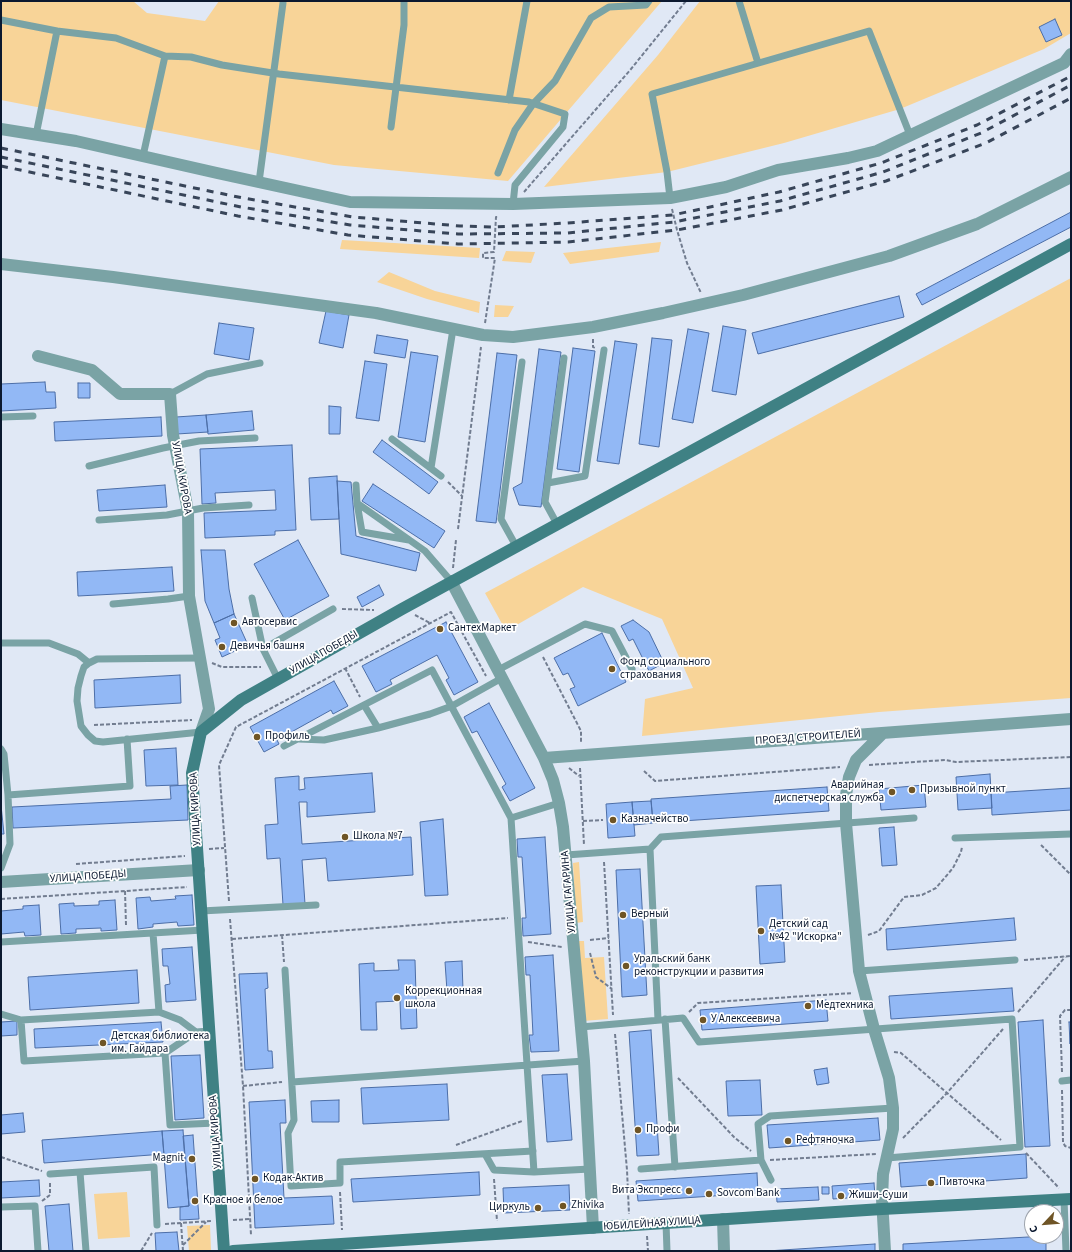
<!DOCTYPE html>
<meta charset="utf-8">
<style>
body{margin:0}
#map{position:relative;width:1072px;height:1252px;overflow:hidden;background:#e0e8f5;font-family:"Source Sans 3",sans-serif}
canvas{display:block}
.frame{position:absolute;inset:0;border:2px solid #0b1930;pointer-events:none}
.north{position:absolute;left:1024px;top:1204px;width:40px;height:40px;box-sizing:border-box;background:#fff;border:1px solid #9da3ac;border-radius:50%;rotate:244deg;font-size:11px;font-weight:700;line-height:16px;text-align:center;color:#0b1930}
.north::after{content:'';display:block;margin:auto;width:14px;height:18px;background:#6f5526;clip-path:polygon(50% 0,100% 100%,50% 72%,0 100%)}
</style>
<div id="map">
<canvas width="1072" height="1252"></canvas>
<div class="frame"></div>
<div class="north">С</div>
</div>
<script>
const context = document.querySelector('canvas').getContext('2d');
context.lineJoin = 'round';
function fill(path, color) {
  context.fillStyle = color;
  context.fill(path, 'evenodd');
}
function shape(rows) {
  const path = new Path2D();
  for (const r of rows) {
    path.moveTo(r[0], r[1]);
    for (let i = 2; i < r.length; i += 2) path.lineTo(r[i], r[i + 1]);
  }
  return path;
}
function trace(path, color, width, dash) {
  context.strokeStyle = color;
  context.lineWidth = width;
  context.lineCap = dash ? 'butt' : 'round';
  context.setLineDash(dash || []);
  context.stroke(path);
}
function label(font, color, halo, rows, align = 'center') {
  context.font = font + ' "Source Sans 3",sans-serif';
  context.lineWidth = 3.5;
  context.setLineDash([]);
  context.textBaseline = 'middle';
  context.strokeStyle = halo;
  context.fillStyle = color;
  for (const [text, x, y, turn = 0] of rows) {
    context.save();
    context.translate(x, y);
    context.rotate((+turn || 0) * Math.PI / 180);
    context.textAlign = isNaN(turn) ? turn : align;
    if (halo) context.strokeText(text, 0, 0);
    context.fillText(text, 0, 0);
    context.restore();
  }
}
const green = shape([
 [1,1,133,1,147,13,205,21,219,1,662,1,508,181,334,165,1,100],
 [700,1,1071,1,1071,33,1044,49,900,109,784,143,667,172,544,187,658,55],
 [342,240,480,248,479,258,340,249],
 [661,242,659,252,570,264,563,253],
 [506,251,535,252,531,263,502,261],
 [389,272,435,291,480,302,479,313,427,299,377,282],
 [1071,278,1071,698,879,712,642,736,645,699,693,688,662,619,583,587,506,631,485,593],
 [495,305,514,306,508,317,494,317],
 [579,862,583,922,576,923,573,863],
 [578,941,584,941,585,958,604,957,608,1019,583,1021],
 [127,1192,130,1237,98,1239,94,1194],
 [210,1225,211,1251,189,1251,187,1226]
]);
const building = shape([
 [1055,19,1062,35,1046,42,1039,27,1055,19],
 [1071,212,1071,227,922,305,916,294,1071,212],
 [899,296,904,317,758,354,752,333,899,296],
 [326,311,349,315,343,348,319,343,326,311],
 [219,323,254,328,249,360,214,354,219,323],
 [723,326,746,330,736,395,712,391,723,326],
 [688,329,709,333,693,423,672,419,688,329],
 [377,335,408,340,405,358,374,353,377,335],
 [652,338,672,340,659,447,639,444,652,338],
 [615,341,637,344,619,464,597,461,615,341],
 [573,348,595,351,579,472,557,469,573,348],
 [539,349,561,352,541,507,519,505,513,488,522,483,539,349],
 [411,352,438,356,425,442,398,437,411,352],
 [497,353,517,355,496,523,476,521,497,353],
 [365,361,387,364,379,421,356,418,365,361],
 [45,382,46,392,55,392,56,408,1,411,1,384,45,382],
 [78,383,90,383,90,398,78,398,78,383],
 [329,406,341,407,340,434,329,434,329,406],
 [252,411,254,430,208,434,206,415,252,411],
 [206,415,208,432,177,434,176,417,206,415],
 [161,417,162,436,55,441,54,422,161,417],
 [382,440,438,482,429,494,373,452,382,440],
 [292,445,296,530,275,531,275,535,205,538,204,513,276,510,275,490,215,493,216,503,202,504,200,449,292,445],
 [337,476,339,519,311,520,309,478,337,476],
 [337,481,351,482,356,536,420,553,416,571,341,554,337,481],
 [373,484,445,531,434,548,362,501,373,484],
 [165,485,167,507,99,511,97,490,165,485],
 [298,540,329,596,285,620,254,564,298,540],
 [201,550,225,550,229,589,234,614,214,623,205,601,201,550],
 [172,567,174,591,78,596,77,572,172,567],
 [379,585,384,595,362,607,357,597,379,585],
 [234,614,248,645,222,657,215,640,220,638,214,623,234,614],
 [633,620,649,632,664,663,649,671,633,639,629,641,621,626,633,620],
 [446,622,478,682,454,695,446,680,449,678,437,655,390,680,392,684,376,692,362,666,446,622],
 [602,633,626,682,578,706,570,689,575,687,568,673,563,675,554,658,602,633],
 [180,675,181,703,95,708,94,680,180,675],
 [334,681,348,706,333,714,331,710,277,740,279,744,264,752,250,727,334,681],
 [489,703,535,788,510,801,502,787,506,784,477,731,472,733,464,717,489,703],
 [176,748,178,785,146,786,144,750,176,748],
 [372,773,375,812,307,817,307,802,299,802,302,844,411,837,413,875,328,881,326,858,302,860,305,904,283,905,280,858,267,859,265,825,278,824,275,778,299,776,299,790,305,789,304,778,372,773],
 [990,774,992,808,958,810,956,777,990,774],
 [187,785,188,820,13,828,12,807,171,799,170,786,187,785],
 [924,785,926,807,881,810,879,789,924,785],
 [827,787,829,811,653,823,651,799,827,787],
 [1071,788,1071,810,992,815,991,793,1071,788],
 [651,801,653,823,634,825,632,802,651,801],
 [632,802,635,836,608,838,606,804,632,802],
 [1,805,4,834,1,834,1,805],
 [443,819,448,895,425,896,420,822,443,819],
 [894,827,897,865,882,866,879,828,894,827],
 [545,837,551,934,523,936,522,918,526,918,522,857,518,857,517,839,545,837],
 [640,869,647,995,622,997,616,870,640,869],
 [781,885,785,962,760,964,756,886,781,885],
 [192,895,194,925,178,926,177,922,153,924,153,927,138,929,136,898,150,897,151,901,176,899,175,896,192,895],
 [115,900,117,930,101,931,101,928,76,929,76,933,61,934,59,904,74,903,74,906,99,905,99,901,115,900],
 [39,905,41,935,25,936,24,932,1,934,1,911,23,909,23,906,39,905],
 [1014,918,1016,940,887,950,886,929,1014,918],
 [192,947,196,1000,166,1002,165,985,170,984,168,966,163,966,162,949,192,947],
 [553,955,559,1051,531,1052,529,1035,533,1035,530,975,526,975,525,957,553,955],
 [398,960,415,960,417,1028,401,1029,400,1001,376,1002,377,1030,361,1030,359,964,374,963,374,971,399,970,398,960],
 [462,961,463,990,447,991,445,962,462,961],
 [137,970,139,1003,30,1010,28,977,137,970],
 [267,973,268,988,265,989,268,1051,272,1051,273,1068,245,1070,239,974,267,973],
 [1012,988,1014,1011,891,1019,889,996,1012,988],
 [826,1000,828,1021,702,1030,700,1010,826,1000],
 [1043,1020,1050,1146,1025,1147,1018,1022,1043,1020],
 [17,1021,17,1035,1,1036,1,1022,17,1021],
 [161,1022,163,1042,35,1048,34,1029,161,1022],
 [1069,1022,1071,1022,1070,1044,1069,1022],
 [651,1030,659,1155,637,1156,629,1032,651,1030],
 [200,1055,204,1118,175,1120,171,1056,200,1055],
 [827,1068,829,1083,817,1085,814,1070,827,1068],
 [567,1074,572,1140,547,1142,542,1075,567,1074],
 [760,1080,762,1115,728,1116,726,1081,760,1080],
 [447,1084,449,1120,363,1124,361,1088,447,1084],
 [285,1100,286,1123,280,1123,284,1198,332,1196,334,1224,255,1228,249,1102,285,1100],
 [339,1100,339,1122,312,1122,311,1101,339,1100],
 [23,1113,25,1132,1,1134,1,1115,23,1113],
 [878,1118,880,1140,769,1148,767,1125,878,1118],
 [183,1130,189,1206,168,1208,162,1131,183,1130],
 [162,1131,164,1154,44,1163,42,1140,162,1131],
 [193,1135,199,1219,180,1220,180,1207,189,1206,183,1136,193,1135],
 [1026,1154,1027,1178,901,1187,899,1163,1026,1154],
 [479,1172,480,1195,353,1202,351,1179,479,1172],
 [757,1173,758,1193,638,1201,636,1181,757,1173],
 [39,1180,40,1196,1,1198,1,1182,39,1180],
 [874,1183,875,1196,833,1199,832,1186,874,1183],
 [569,1185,570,1210,504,1213,503,1188,569,1185],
 [818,1187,819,1200,777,1202,776,1189,818,1187],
 [822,1187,829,1187,829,1194,822,1194,822,1187],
 [69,1204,73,1251,49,1251,45,1206,69,1204],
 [177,1232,179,1251,156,1251,155,1233,177,1232],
 [1046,1236,1046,1251,903,1251,903,1244,1046,1236],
 [875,1244,875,1251,767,1251,875,1244]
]);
const path = shape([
 [524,192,631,69,686,1],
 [672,209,677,230,687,263,701,293],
 [485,323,495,258,483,258,483,253,494,252,496,217,498,217],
 [593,339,593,347,596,348],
 [448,482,462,496],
 [458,529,481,347],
 [453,568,456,540],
 [342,609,374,610],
 [415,615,430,623],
 [543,657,581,731,581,743],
 [212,663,222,667,261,667],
 [345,668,360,697],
 [94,725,192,720],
 [869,765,945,760,956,762,1071,757],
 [569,768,579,776],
 [580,768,584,845],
 [644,771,655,781,840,767],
 [583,821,603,820],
 [1041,845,1071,875],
 [209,849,224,848],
 [604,862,613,1015],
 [76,864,185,856],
 [125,891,126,925],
 [1,899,187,887],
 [229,901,219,765,236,727,451,612,486,676],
 [230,919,243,1086,251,1235],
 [282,935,284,962],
 [868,935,879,931,904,897,922,895,936,888,953,868,961,852,962,847],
 [232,939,508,918],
 [590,940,609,938],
 [528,942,562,947],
 [590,953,596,977,612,989],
 [1024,960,1071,956],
 [689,1012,698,1003,853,993],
 [1018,1012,1065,957],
 [615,1034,627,1170,629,1214],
 [894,1052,901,1053,1001,1140],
 [1062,1072,1060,1016,1065,1010,1071,1010],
 [678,1078,734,1137,751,1151],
 [243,1086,282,1082],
 [1062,1090,1063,1142,1065,1146,1071,1148],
 [903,1138,947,1093,1003,1029],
 [456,1145,522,1121],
 [1026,1153,1059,1188],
 [1,1157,42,1171],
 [770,1160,876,1154],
 [494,1179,497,1221],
 [340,1192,342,1230],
 [42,1201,50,1195,50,1183],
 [233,1220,250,1219],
 [181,1223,183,1251],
 [165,1224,211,1221],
 [647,1236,648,1251],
 [183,1245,206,1222],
 [141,1251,152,1233]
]);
const lane = shape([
 [739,1,758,63],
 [1,20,57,31,116,38,165,56,191,57,222,65,279,74,529,102,565,114,563,127,515,185,513,204],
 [509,100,527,1],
 [391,127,404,25,404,1],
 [36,135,57,31],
 [143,156,165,56],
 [498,173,515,130,533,104,555,81,591,18,609,7,646,5,649,1],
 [259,182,283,3],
 [670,198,667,172,652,94,869,31,910,135],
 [170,394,207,374,260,363],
 [1,417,33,416],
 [392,439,441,476],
 [89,466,163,448,199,441,255,438],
 [431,468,453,329],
 [548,483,585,476,604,350],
 [356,485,357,503,362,532,409,540],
 [357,503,425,551,451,581],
 [99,520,167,515,203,508,249,505],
 [557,524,545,502,564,358],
 [516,546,501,519,522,362],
 [252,598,263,649,278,679],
 [113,604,168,599,189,596],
 [1,643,49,643,78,654,89,663,97,659,201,658],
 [263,649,333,609],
 [89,663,84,667,81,676,78,688,77,701,81,726,88,735,95,741,103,742,201,732],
 [498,670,585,624,612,631,632,669],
 [364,705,378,728],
 [299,739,324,740,378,728,430,714,452,706,502,678],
 [284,746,432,670,511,818,534,1172],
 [1,749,4,754,8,795,130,786,127,739],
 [511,818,559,803],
 [955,838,1071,834],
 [650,849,658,1020],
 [566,855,650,849,661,837,914,818],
 [1,868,10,844,8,795],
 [201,911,316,905],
 [153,933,159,1012],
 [1,942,203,930],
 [285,970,294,1120,288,1133,291,1186,340,1183,340,1162,533,1151],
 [859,971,1015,960],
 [1,1014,21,1020,159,1012,180,1020,196,1032,209,1031],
 [665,1019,675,1167],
 [21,1020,24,1061,165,1053,196,1032],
 [581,1027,683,1018,699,1042,1012,1019,1020,1147,887,1158],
 [165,1053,170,1125,216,1123],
 [1062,1081,1071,1080],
 [292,1082,584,1061],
 [485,1154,494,1170,534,1172,590,1169],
 [641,1169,761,1160],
 [80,1172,86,1251],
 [50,1174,154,1167,157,1225],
 [771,1180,761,1160,758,1124,770,1116,893,1108],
 [1064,1199,1066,1251],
 [1,1207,35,1206,38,1251],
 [666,1223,667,1251]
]);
const street = shape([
 [1,129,76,141,217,173,350,202,513,204,670,198,726,187,778,170,848,158,877,151,1064,63,1071,54],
 [1,264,113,277,376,313,483,335,513,337,593,327,663,313,743,295,889,256,977,224,1071,177],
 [38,356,92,370,120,394,170,394,173,435,188,511,189,596,209,709,201,732],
 [451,581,544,758,553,780,559,803,563,827,584,1061,593,1228],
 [883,733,856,760,849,777,846,795,846,823,859,971,874,1029,889,1078,893,1108,893,1129,883,1174,882,1199,885,1251],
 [544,758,1071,719],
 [1,882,199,870],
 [723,1219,724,1251]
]);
const secondary = shape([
 [224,1251,192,773,201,732,241,700,402,609,1071,244],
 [233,1251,882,1209,1071,1199]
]);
const rail = shape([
 [1,148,243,198,353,217,460,226,495,227,567,223,673,215,779,192,881,163,977,125,1071,76],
 [1,157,241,207,350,225,458,234,567,233,674,222,780,201,883,172,981,133,1071,85],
 [1,166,238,216,348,235,458,244,568,242,677,230,782,210,886,181,986,143,1071,98]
]);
const markers = [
 [234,623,4,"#6f5526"],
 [440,629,4,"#6f5526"],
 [222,647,4,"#6f5526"],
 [612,669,4,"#6f5526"],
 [257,737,4,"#6f5526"],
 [912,790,4,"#6f5526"],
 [892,792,4,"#6f5526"],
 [613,820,4,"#6f5526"],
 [345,837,4,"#6f5526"],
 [623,915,4,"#6f5526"],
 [761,931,4,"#6f5526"],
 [626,966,4,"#6f5526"],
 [397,998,4,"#6f5526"],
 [808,1006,4,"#6f5526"],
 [703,1020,4,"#6f5526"],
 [103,1043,4,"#6f5526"],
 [638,1130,4,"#6f5526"],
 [788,1141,4,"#6f5526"],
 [192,1159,4,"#6f5526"],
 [255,1179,4,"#6f5526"],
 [931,1183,4,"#6f5526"],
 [689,1191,4,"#6f5526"],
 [709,1194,4,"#6f5526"],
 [841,1196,4,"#6f5526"],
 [195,1201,4,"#6f5526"],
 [563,1206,4,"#6f5526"],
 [538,1208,4,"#6f5526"]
];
const streetNames = [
 ["УЛИЦА КИРОВА",181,478,80],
 ["УЛИЦА ПОБЕДЫ",324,653,-30],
 ["ПРОЕЗД СТРОИТЕЛЕЙ",808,738,-4],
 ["УЛИЦА КИРОВА",196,809,-93],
 ["УЛИЦА ПОБЕДЫ",88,877,-4],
 ["УЛИЦА ГАГАРИНА",569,892,-95],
 ["УЛИЦА КИРОВА",216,1132,-94],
 ["ЮБИЛЕЙНАЯ УЛИЦА",652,1224,-4]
];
const poiNames = [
 ["Автосервис",242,623],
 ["СантехМаркет",448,629],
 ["Девичья башня",230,647],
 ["Фонд социального",620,663],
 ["страхования",620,676],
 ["Профиль",265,737],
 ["Аварийная",884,786,"right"],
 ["диспетчерская служба",884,799,"right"],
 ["Призывной пункт",920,790],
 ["Казначейство",621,820],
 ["Школа №7",353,837],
 ["Верный",631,915],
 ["Детский сад",769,925],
 ["№42 \"Искорка\"",769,938],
 ["Уральский банк",634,960],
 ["реконструкции и развития",634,973],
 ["Коррекционная",405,992],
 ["школа",405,1005],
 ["Медтехника",816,1006],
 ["У Алексеевича",711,1020],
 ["Детская библиотека",111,1037],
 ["им. Гайдара",111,1050],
 ["Профи",646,1130],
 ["Рефтяночка",796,1141],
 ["Magnit",184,1159,"right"],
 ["Кодак-Актив",263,1179],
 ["Пивточка",939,1183],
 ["Вита Экспресс",681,1191,"right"],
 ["Sovcom Bank",717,1194],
 ["Жиши-Суши",849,1196],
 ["Красное и белое",203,1201],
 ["Zhivika",571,1206],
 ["Циркуль",530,1208,"right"]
];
fill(green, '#f8d498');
fill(building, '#92b8f5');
trace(building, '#4c6ea7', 1);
trace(path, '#727d90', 2, [4, 2]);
trace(lane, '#7aa3a5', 7);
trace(street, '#7aa3a5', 12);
trace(secondary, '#3f8184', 12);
trace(rail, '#384559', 3, [7, 7]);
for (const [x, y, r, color] of markers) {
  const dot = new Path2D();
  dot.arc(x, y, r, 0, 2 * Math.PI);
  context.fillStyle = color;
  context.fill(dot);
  trace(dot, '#fff', 1.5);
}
label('11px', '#0b1930', '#fff', streetNames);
label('11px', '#0b1930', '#fff', poiNames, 'left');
</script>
